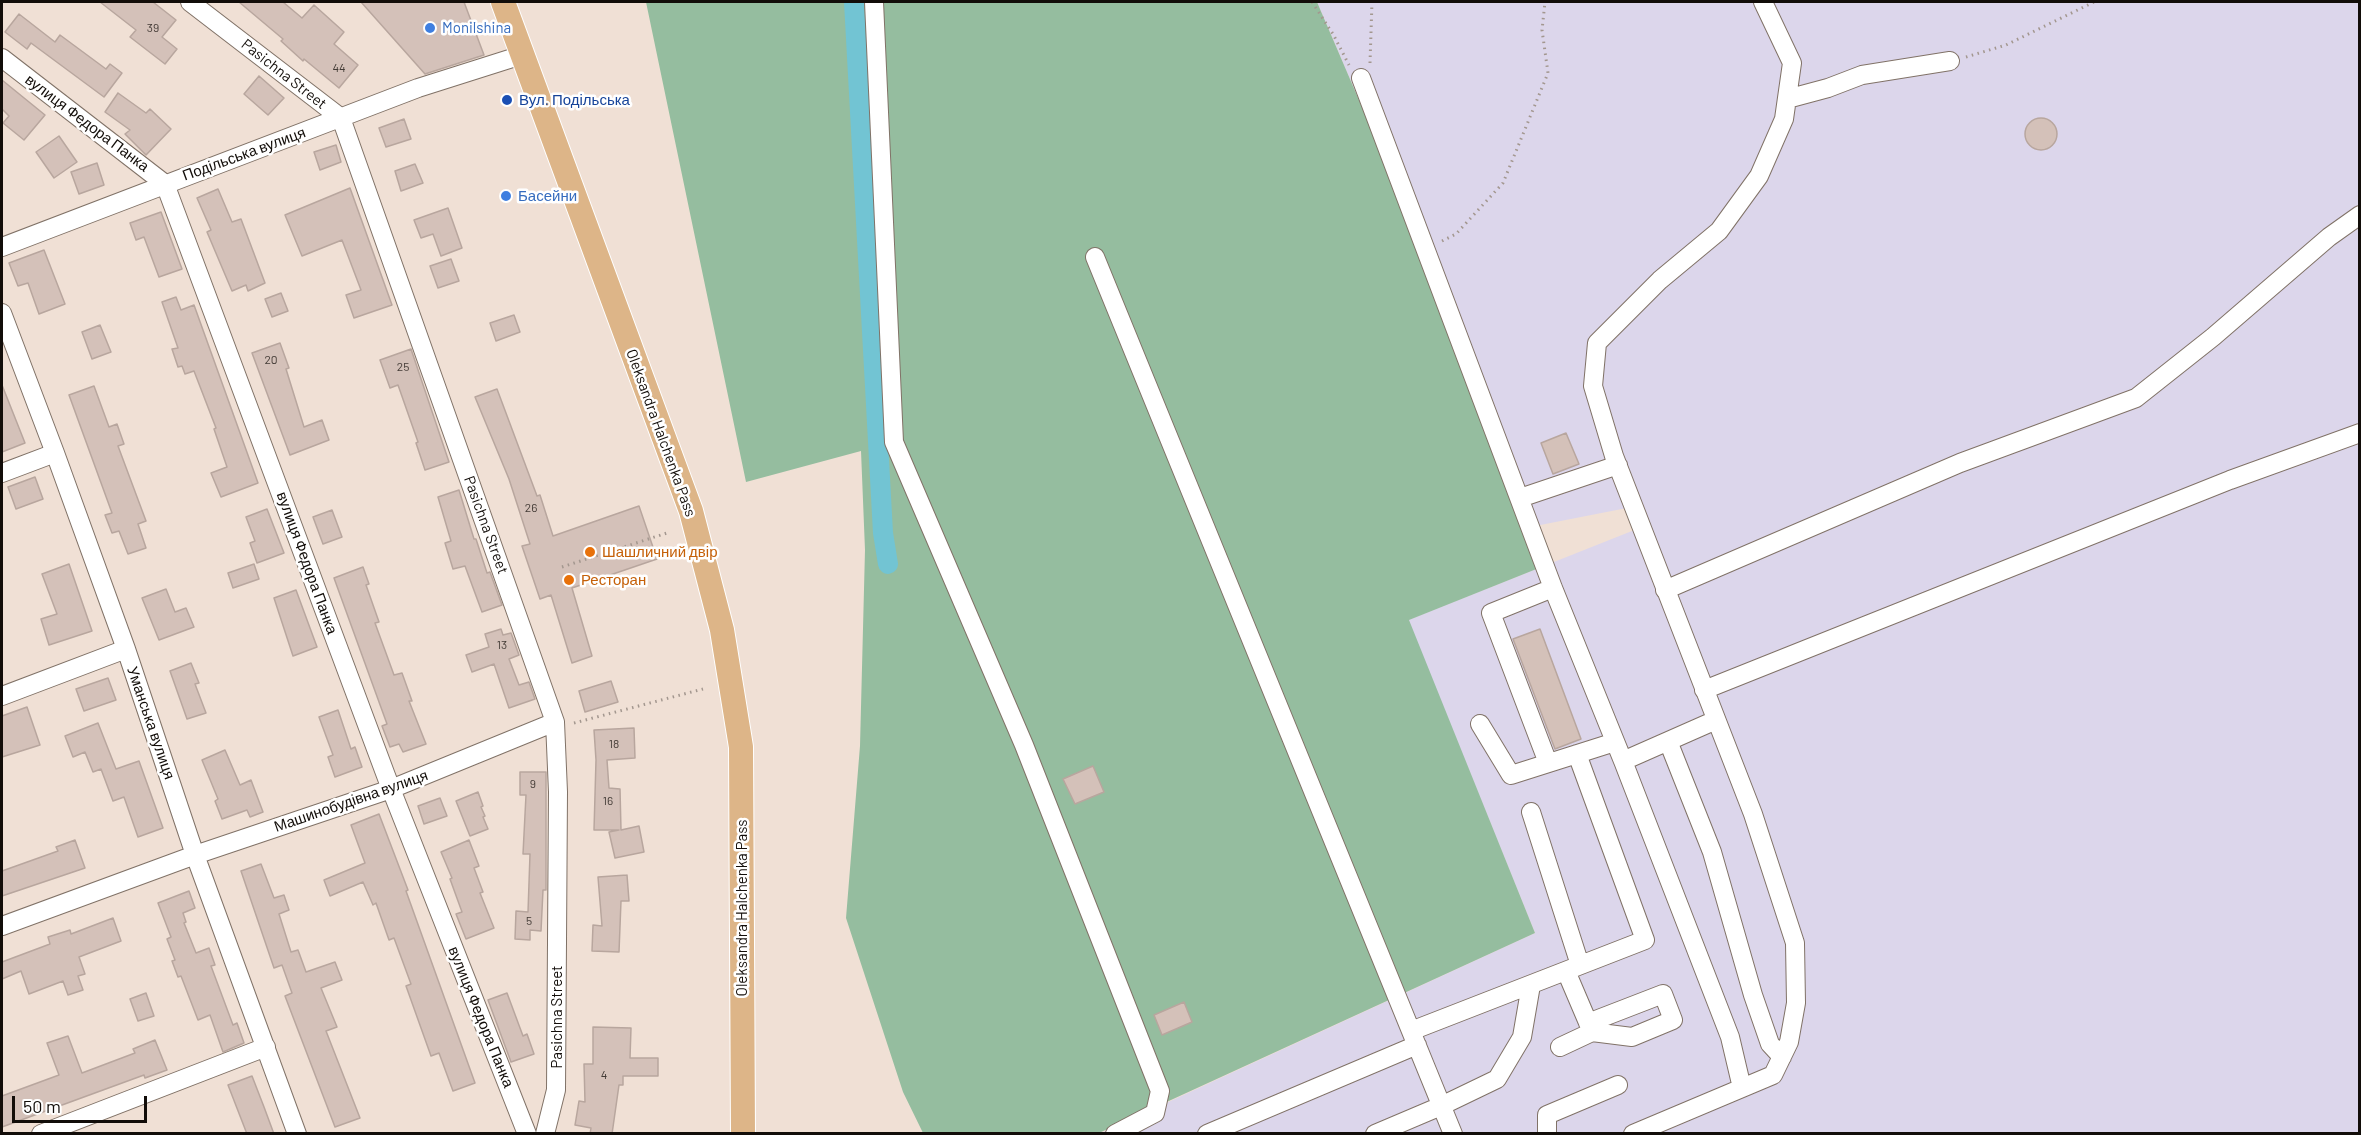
<!DOCTYPE html>
<meta charset="utf-8">
<style>
body{margin:0}
#map{position:relative;width:2361px;height:1135px;overflow:hidden;background:#f0e0d5;font-family:Barlow,sans-serif}
canvas{display:block}
.frame{position:absolute;inset:0;border:3px solid #120d09;pointer-events:none}
.scale{position:absolute;left:12px;top:1096px;width:135px;height:27px;box-sizing:border-box;border:3px solid #120d09;border-top:0;padding-left:8px;font-size:18px;line-height:21px;white-space:nowrap;color:#120d09;-webkit-text-stroke:4px #fff;paint-order:stroke}
</style>
<div id="map">
<canvas width="2361" height="1135"></canvas>
<div class="frame"></div>
<div class="scale">50 m</div>
</div>
<script>
const context = document.querySelector('canvas').getContext('2d');
context.lineJoin = 'round';
function fill(path, color) {
  context.fillStyle = color;
  context.fill(path, 'evenodd');
}
function shape(rows) {
  const path = new Path2D();
  for (const r of rows) {
    if (r.length === 3) {
      path.moveTo(r[0] + r[2], r[1]);
      path.arc(r[0], r[1], r[2], 0, 2 * Math.PI);
      continue;
    }
    path.moveTo(r[0], r[1]);
    for (let i = 2; i < r.length; i += 2) path.lineTo(r[i], r[i + 1]);
  }
  return path;
}
function trace(path, color, width, dash) {
  context.strokeStyle = color;
  context.lineWidth = width;
  context.lineCap = dash ? 'butt' : 'round';
  context.setLineDash(dash || []);
  context.stroke(path);
}
function label(font, color, halo, rows, align = 'center') {
  context.font = font + ' Barlow,sans-serif';
  context.lineWidth = 5;
  context.setLineDash([]);
  context.textBaseline = 'middle';
  context.strokeStyle = halo;
  context.fillStyle = color;
  for (const [text, x, y, turn = 0] of rows) {
    context.save();
    context.translate(x, y);
    context.rotate((+turn || 0) * Math.PI / 180);
    context.textAlign = isNaN(turn) ? turn : align;
    if (halo) context.strokeText(text, 0, 0);
    context.fillText(text, 0, 0);
    context.restore();
  }
}
const industrial = shape([
 [1317,2,2359,2,2359,1133,1099,1134,1535,933,1408,620,1642,527,1632,507,1525,528,1400,196]
]);
const green = shape([
 [646,2,1317,2,1400,196,1539,568,1409,620,1535,933,1099,1133,923,1133,903,1092,846,918,860,746,865,550,861,451,746,482]
]);
const canal = shape([
 [854,2,883,533,888,564]
]);
const building = shape([
 [100,2,153,2,176,20,162,37,177,49,165,64,130,37,136,30,100,2],
 [239,2,283,2,302,18,314,5,344,32,334,44,358,65,339,88,304,59,303,61,281,41,283,39,239,2],
 [361,2,464,2,484,55,425,74,361,2],
 [19,14,55,42,60,35,106,69,110,64,122,73,104,97,31,43,27,49,5,32,19,14],
 [259,76,284,98,268,115,244,94,259,76],
 [2,80,45,115,24,140,3,123,9,116,2,109,2,80],
 [118,93,146,113,150,109,171,129,146,155,125,134,130,130,105,112,118,93],
 [2041,134,16],
 [404,119,411,139,386,147,379,128,404,119],
 [59,136,77,162,54,178,36,152,59,136],
 [336,145,341,162,320,170,314,152,336,145],
 [97,163,104,185,79,194,71,172,97,163],
 [415,164,423,183,401,191,395,171,415,164],
 [350,188,392,305,354,318,346,295,361,290,342,240,302,256,285,215,350,188],
 [218,189,232,222,241,219,265,283,248,291,246,285,232,291,207,232,211,230,197,198,218,189],
 [448,208,462,248,441,256,433,234,421,238,414,220,448,208],
 [161,212,182,269,159,277,144,237,136,240,130,223,161,212],
 [44,250,65,304,39,314,28,283,18,286,9,263,44,250],
 [451,259,459,281,438,288,430,266,451,259],
 [281,293,288,311,272,317,265,299,281,293],
 [176,297,181,310,194,305,258,483,221,497,211,473,227,467,214,429,216,428,194,371,185,374,182,366,178,367,172,349,178,348,162,302,176,297],
 [514,315,520,332,496,341,490,323,514,315],
 [100,325,111,352,92,359,82,332,100,325],
 [280,343,289,368,286,369,304,427,322,420,329,440,290,455,252,353,280,343],
 [411,349,449,462,425,470,416,443,418,442,398,385,390,388,380,360,411,349],
 [2,385,25,443,2,452,2,385],
 [94,386,109,427,117,424,124,444,118,446,146,521,138,524,146,548,128,554,119,531,112,533,105,515,112,513,69,395,94,386],
 [497,389,537,496,540,495,553,536,639,506,657,559,572,588,592,656,572,663,551,595,540,599,522,546,530,544,509,479,475,397,497,389],
 [1566,433,1579,464,1553,474,1541,443,1566,433],
 [35,477,43,499,16,509,8,487,35,477],
 [459,490,474,539,476,539,487,573,490,572,502,605,482,612,465,566,453,569,445,543,451,541,438,497,459,490],
 [267,509,284,553,257,563,250,543,255,541,246,517,267,509],
 [332,510,342,537,323,544,313,517,332,510],
 [69,564,92,631,49,645,41,619,57,614,42,574,69,564],
 [254,564,259,579,233,588,228,573,254,564],
 [363,567,369,584,366,585,379,622,375,623,394,675,402,673,412,701,409,701,426,744,403,752,399,744,390,747,382,726,387,724,334,578,363,567],
 [166,589,175,612,186,608,194,627,159,640,142,598,166,589],
 [296,590,317,647,293,656,274,598,296,590],
 [501,629,503,635,511,633,519,655,509,659,519,685,529,682,535,699,509,708,494,664,472,672,466,655,489,647,485,634,501,629],
 [1540,629,1581,739,1555,749,1513,639,1540,629],
 [191,663,199,683,195,684,206,713,187,719,170,671,191,663],
 [108,678,116,700,84,711,76,689,108,678],
 [611,681,618,702,585,712,579,691,611,681],
 [27,707,40,745,2,757,2,716,27,707],
 [338,710,351,749,355,747,362,767,335,777,328,757,333,755,319,717,338,710],
 [98,723,116,769,139,761,163,828,138,837,124,797,113,801,101,769,93,772,85,752,73,757,65,736,98,723],
 [634,728,635,758,607,760,609,788,620,789,621,830,639,826,644,852,615,858,609,832,619,830,594,830,596,760,594,730,634,728],
 [225,750,240,785,251,780,263,812,250,817,247,810,222,819,215,801,218,799,202,760,225,750],
 [1093,766,1104,792,1075,804,1063,779,1093,766],
 [520,772,546,772,546,890,543,890,541,931,530,930,530,940,515,939,516,911,528,912,530,854,523,854,526,795,520,795,520,772],
 [478,792,483,806,481,807,485,816,483,817,488,829,470,836,456,801,478,792],
 [440,798,447,816,424,824,418,806,440,798],
 [379,814,408,890,406,891,475,1083,453,1091,439,1053,431,1056,406,986,411,984,394,938,389,940,376,903,373,905,363,882,330,896,324,880,365,863,351,825,379,814],
 [75,840,85,868,2,896,2,871,58,851,56,847,75,840],
 [469,840,479,866,474,868,483,892,480,893,494,928,466,939,456,914,462,912,450,879,452,878,441,852,469,840],
 [261,864,274,898,284,895,289,910,279,914,291,952,298,950,306,972,335,962,342,980,321,988,337,1027,326,1031,360,1118,335,1127,285,996,292,993,282,965,274,968,241,871,261,864],
 [627,875,629,901,621,901,619,952,592,951,593,925,602,926,598,877,627,875],
 [189,891,195,908,183,913,186,922,184,923,196,953,209,948,215,965,211,966,233,1025,237,1023,244,1043,223,1052,210,1015,198,1020,181,976,178,977,172,961,175,960,167,939,171,937,158,903,189,891],
 [113,918,121,941,79,957,85,974,78,976,83,990,68,995,63,981,29,994,21,971,2,979,2,962,50,944,48,937,70,930,71,934,113,918],
 [146,993,154,1016,138,1021,130,999,146,993],
 [507,993,523,1036,527,1034,534,1054,511,1062,488,1000,507,993],
 [1184,1002,1192,1022,1162,1035,1154,1015,1184,1002],
 [593,1027,631,1028,630,1058,658,1058,658,1076,623,1076,623,1085,619,1085,612,1134,590,1134,591,1128,575,1125,579,1101,585,1102,584,1064,593,1064,593,1027],
 [68,1036,82,1073,135,1053,133,1049,155,1040,167,1070,145,1078,144,1075,2,1127,2,1096,59,1075,47,1043,68,1036],
 [252,1076,264,1107,274,1134,247,1134,228,1085,252,1076]
]);
const path = shape([
 [1312,2,1333,34,1349,65],
 [1966,57,2006,45,2094,2],
 [1370,63,1372,2],
 [1442,241,1456,234,1503,183,1548,73,1542,30,1545,2],
 [562,567,670,532],
 [574,723,703,689]
]);
const minor = shape([
 [190,2,341,118,555,722,558,792,556,1090,545,1134],
 [874,2,894,442,1024,745,1160,1091,1155,1113,1115,1134],
 [2,58,165,184,391,789,527,1134],
 [1361,78,1553,588,1623,761],
 [1787,99,1828,88,1862,75,1950,61],
 [2,247,418,88,522,55],
 [1095,257,1453,1134],
 [2,313,55,453,126,649,195,855,297,1134],
 [2,473,55,453],
 [1520,498,1618,465],
 [1665,590,1960,463,2136,398,2213,337,2329,237,2360,215],
 [1704,690,2230,480,2360,433],
 [2,696,126,649],
 [1716,720,1623,761,1730,1037,1742,1088],
 [1480,724,1511,775,1615,742],
 [1668,741,1712,852,1753,995,1770,1044,1782,1057],
 [1548,763,1491,613,1553,588],
 [1531,812,1580,965],
 [2,926,195,855,391,789,555,722],
 [1588,1023,1663,994,1673,1020,1632,1037,1592,1032],
 [1411,1031,1645,940,1577,754],
 [1560,1047,1592,1032,1566,971],
 [41,1134,266,1047],
 [1207,1134,1417,1045],
 [1375,1134,1441,1106,1497,1079,1522,1037,1531,985],
 [1547,1134,1547,1115,1618,1085],
 [1633,1134,1773,1075,1789,1042,1796,1003,1795,943,1753,814,1614,456,1593,386,1597,343,1660,280,1719,231,1759,176,1784,119,1792,63,1763,2]
]);
const major = shape([
 [503,2,691,511,722,630,741,747,743,1134]
]);
const markers = [
 [430,28,6,"#3f7fe0"],
 [507,100,6,"#1a4fb4"],
 [506,196,6,"#3f7fe0"],
 [590,552,6,"#e8710a"],
 [569,580,6,"#e8710a"]
];
const numberNames = [
 ["39",153,28],
 ["44",339,68],
 ["20",271,360],
 ["25",403,367],
 ["26",531,508],
 ["13",502,645],
 ["18",614,744],
 ["9",533,784],
 ["16",608,801],
 ["5",529,921],
 ["4",604,1075]
];
const shopNames = [
 ["Monilshina",442,28],
 ["Басейни",518,196]
];
const streetNames = [
 ["Pasichna Street",284,74,38],
 ["вулиця Федора Панка",87,123,37],
 ["Подільська вулиця",244,154,-20],
 ["Oleksandra Halchenka Pass",661,433,70],
 ["Pasichna Street",486,525,70],
 ["вулиця Федора Панка",307,563,70],
 ["Уманська вулиця",151,723,71],
 ["Машинобудівна вулиця",351,801,-19],
 ["Oleksandra Halchenka Pass",742,908,-90],
 ["вулиця Федора Панка",481,1017,68],
 ["Pasichna Street",557,1017,-90]
];
const transitNames = [
 ["Вул. Подільська",519,100]
];
const foodNames = [
 ["Шашличний двір",602,552],
 ["Ресторан",581,580]
];
fill(industrial, '#dcd6eb');
fill(green, '#95bd9f');
trace(canal, '#72c4d3', 20);
fill(building, '#d4c1b9');
trace(building, '#b8a69e', 1.5);
trace(minor, '#807267', 20);
trace(major, '#fff', 26);
trace(path, '#a3978f', 3, [1.5, 4.5]);
trace(minor, '#fff', 18);
trace(major, '#ddb588', 24);
for (const [x, y, r, color] of markers) {
  const dot = new Path2D();
  dot.arc(x, y, r, 0, 2 * Math.PI);
  context.fillStyle = color;
  context.fill(dot);
  trace(dot, '#fff', 2);
}
label('12px', '#423a35', null, numberNames);
label('15px', '#366cbe', '#fff', shopNames, 'left');
label('15px', '#120d09', '#fff', streetNames);
label('15px', '#164399', '#fff', transitNames, 'left');
label('15px', '#c56008', '#fff', foodNames, 'left');
</script>
